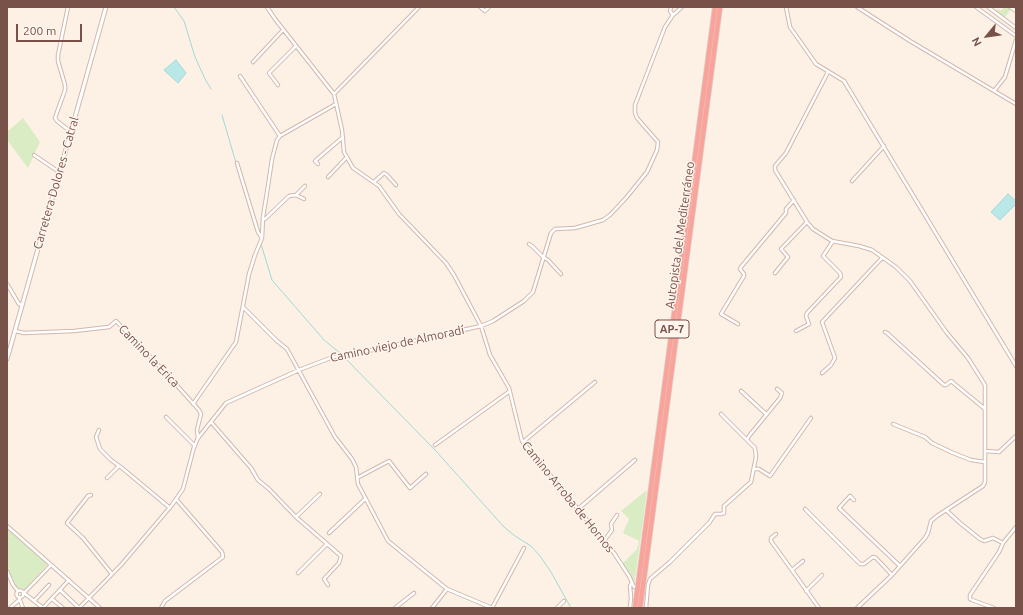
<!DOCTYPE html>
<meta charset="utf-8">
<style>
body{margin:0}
#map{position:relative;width:1023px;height:615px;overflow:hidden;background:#fdf0e5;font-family:Ubuntu,sans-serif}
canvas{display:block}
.frame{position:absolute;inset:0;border:8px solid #785249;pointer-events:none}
.north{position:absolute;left:967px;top:16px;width:40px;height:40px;-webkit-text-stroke:3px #fff5ed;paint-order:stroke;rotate:241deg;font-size:11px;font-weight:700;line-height:16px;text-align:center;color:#785249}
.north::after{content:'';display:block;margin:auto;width:14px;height:18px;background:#785249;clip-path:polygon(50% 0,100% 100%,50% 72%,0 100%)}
.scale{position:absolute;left:16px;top:24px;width:66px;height:18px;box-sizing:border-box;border:2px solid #785249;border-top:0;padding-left:5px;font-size:12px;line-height:14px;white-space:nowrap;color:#785249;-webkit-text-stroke:3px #fff5ed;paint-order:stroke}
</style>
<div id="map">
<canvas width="1023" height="615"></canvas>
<div class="frame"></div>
<div class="north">N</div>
<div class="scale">200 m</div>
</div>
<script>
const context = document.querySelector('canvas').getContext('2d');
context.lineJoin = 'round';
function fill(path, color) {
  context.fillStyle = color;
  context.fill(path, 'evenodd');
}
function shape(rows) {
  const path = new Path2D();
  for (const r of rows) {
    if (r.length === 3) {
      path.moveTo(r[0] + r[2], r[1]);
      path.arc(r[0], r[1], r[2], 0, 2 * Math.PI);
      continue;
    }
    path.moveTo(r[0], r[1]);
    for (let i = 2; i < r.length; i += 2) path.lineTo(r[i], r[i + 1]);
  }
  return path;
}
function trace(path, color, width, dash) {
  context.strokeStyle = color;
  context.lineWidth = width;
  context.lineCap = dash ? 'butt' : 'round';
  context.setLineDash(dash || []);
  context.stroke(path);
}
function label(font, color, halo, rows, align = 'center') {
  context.font = font + ' Ubuntu,sans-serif';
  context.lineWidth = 3;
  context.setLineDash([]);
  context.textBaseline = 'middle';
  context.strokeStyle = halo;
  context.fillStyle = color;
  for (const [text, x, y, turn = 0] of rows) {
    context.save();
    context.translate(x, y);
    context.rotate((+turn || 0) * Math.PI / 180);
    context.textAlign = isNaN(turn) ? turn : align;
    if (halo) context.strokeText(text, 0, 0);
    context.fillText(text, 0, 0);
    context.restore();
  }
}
const green = shape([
 [1004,7,1008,7,1011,9,1005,17,996,11,997,9,1001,11],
 [23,118,40,142,28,168,7,140,7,132],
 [647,490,644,514,634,586,622,564,637,549,639,541,623,533,629,519,621,511],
 [7,528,48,564,23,591,16,586,7,565]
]);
const water = shape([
 [176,60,186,73,178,83,164,70,176,60],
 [1008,194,1016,201,1016,204,1000,220,991,212,1008,194]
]);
const stream = shape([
 [174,7,184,21,195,57,205,79,211,89],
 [222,115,236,163],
 [261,244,272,280,324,340,340,353],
 [345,358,435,450,504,527,515,536,531,546,540,556,551,572,571,608]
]);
const minor = shape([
 [68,7,58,55,58,61,65,85,65,90,55,118,57,121,71,132],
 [267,7,275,19,334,94,342,130,344,152,353,168,379,186,399,214,446,263,454,275,481,326,490,355,509,388,522,441,614,553,629,576,634,587],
 [480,7,485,11,489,7],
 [671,7,670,11,673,15],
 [786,7,790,27,816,64,844,81,1016,366],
 [857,7,910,41,1016,104],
 [976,7,1016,36],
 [988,7,1016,28],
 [1010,7,1016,11],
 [253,62,283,30],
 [828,72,786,153,775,166,775,170,807,222,813,229,832,241,859,246,872,250,896,267,910,281,947,333,968,358,985,385,985,482,983,486,937,516,931,521,928,533,925,538,892,575,857,608],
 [240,76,280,136],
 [278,85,269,73,296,46],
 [994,91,1005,77,1016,40],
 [334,94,419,7],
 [34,155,59,172],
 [237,163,258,232,262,238],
 [318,164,315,161,343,137],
 [328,177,347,157],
 [852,181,884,146],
 [374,182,384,173,387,175,396,185],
 [296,195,304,199],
 [263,219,265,219,289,196,296,195,305,186],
 [529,244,532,246,543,257,548,260,561,274],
 [775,273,788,257,781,249,807,222],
 [7,284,19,304,22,305],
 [243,307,276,340,287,349,335,437,352,459,356,467,358,484,388,541,447,589,492,608],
 [738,324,721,314,744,276,744,274,740,269,741,267,786,213,786,209,794,200],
 [15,331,24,333,74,331,109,327,116,321,162,369,199,410,201,414,197,430,198,438],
 [796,331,809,324,806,316,807,313,841,277,840,273,823,256,833,241],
 [885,332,887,333,944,385,946,385,951,381,985,409],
 [822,373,831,365,835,358,822,322,882,258],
 [741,391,766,414],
 [193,404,236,342,249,274,255,255,262,238,263,217,268,186,272,159,277,140,280,136,336,104],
 [166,417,195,446],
 [211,422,251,468,258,480,269,489,296,517,341,556,339,563,324,579,328,585],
 [893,424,925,437,932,443,953,453,971,460,985,462],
 [99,430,96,437,100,449,111,460,122,468,170,508],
 [747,440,749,436,780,398,782,393,777,389],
 [523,442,595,382],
 [435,445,510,391],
 [985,451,999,452,1016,436],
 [754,469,759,469,770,476,811,418],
 [107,478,119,466],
 [357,478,389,461,410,488,426,474],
 [91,495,88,496,67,523,83,538,112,574],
 [854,500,850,496,839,508,900,566],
 [578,509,635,460],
 [805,509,860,564,864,564,873,557,876,558,892,575],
 [946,510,960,523,980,539,984,541,993,538,1003,543],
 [296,517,320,494],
 [7,526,100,608],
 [329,533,365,499],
 [776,534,771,538,771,541,819,608],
 [604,541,612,530,611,524,617,515],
 [792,570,803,561],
 [7,571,13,585,18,591],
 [298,573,327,544],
 [60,590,79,608],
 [20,594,3.5],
 [806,591,822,575],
 [24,593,43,608],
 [23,594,51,565],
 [19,598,23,608],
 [52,599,63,608],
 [34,601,49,585],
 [10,608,19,600],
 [43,608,69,580],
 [79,608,121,565,172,505,183,489,194,447,198,438,226,403,299,370,333,357,368,351,481,326,493,321,524,301,533,292,551,233,555,229,575,228,603,220,610,215,626,198,647,172,657,150,658,142,637,118,635,113,635,105,665,27,673,15,682,7],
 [161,608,165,601,223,557,222,552,176,499],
 [395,608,414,593],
 [432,608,447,589],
 [492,608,524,548],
 [557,608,564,601],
 [630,608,631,598,630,586,632,583],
 [646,608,648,585,650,579,670,562,709,523,715,514,721,514,724,513,724,506,751,482,756,457,755,448,721,414],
 [994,608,972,600,970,599,970,595,999,552,1003,543,1016,527]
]);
const tertiary = shape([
 [7,359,106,7]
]);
const motorway = shape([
 [635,608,715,7],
 [640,608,720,7]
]);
const shields = [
 [672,329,34]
];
const shieldNames = [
 ["AP-7",672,329]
];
const streetNames = [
 ["Carretera Dolores - Catral",56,183,-74],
 ["Autopista del Mediterráneo",680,235,-82],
 ["Camino viejo de Almoradí",397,344,-12],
 ["Camino la Erica",149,356,46],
 ["Camino Arroba de Hornos",568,497,51]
];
fill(green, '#daecc3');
fill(water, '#b9e8e7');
trace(water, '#9edada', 1);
trace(stream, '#9edada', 1);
trace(minor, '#d2b8ad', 4.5);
trace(tertiary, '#d2b8ad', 5);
trace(motorway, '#d9cfcc', 6);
trace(minor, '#fff', 2.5);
trace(tertiary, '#fff', 3);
trace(motorway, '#faa39a', 4.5);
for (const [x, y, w] of shields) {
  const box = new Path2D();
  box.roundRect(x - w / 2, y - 9, w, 18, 3);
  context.fillStyle = '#fff5ed';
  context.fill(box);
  trace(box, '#785249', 1);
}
label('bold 11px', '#785249', null, shieldNames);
label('12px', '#785249', '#fff5ed', streetNames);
</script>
